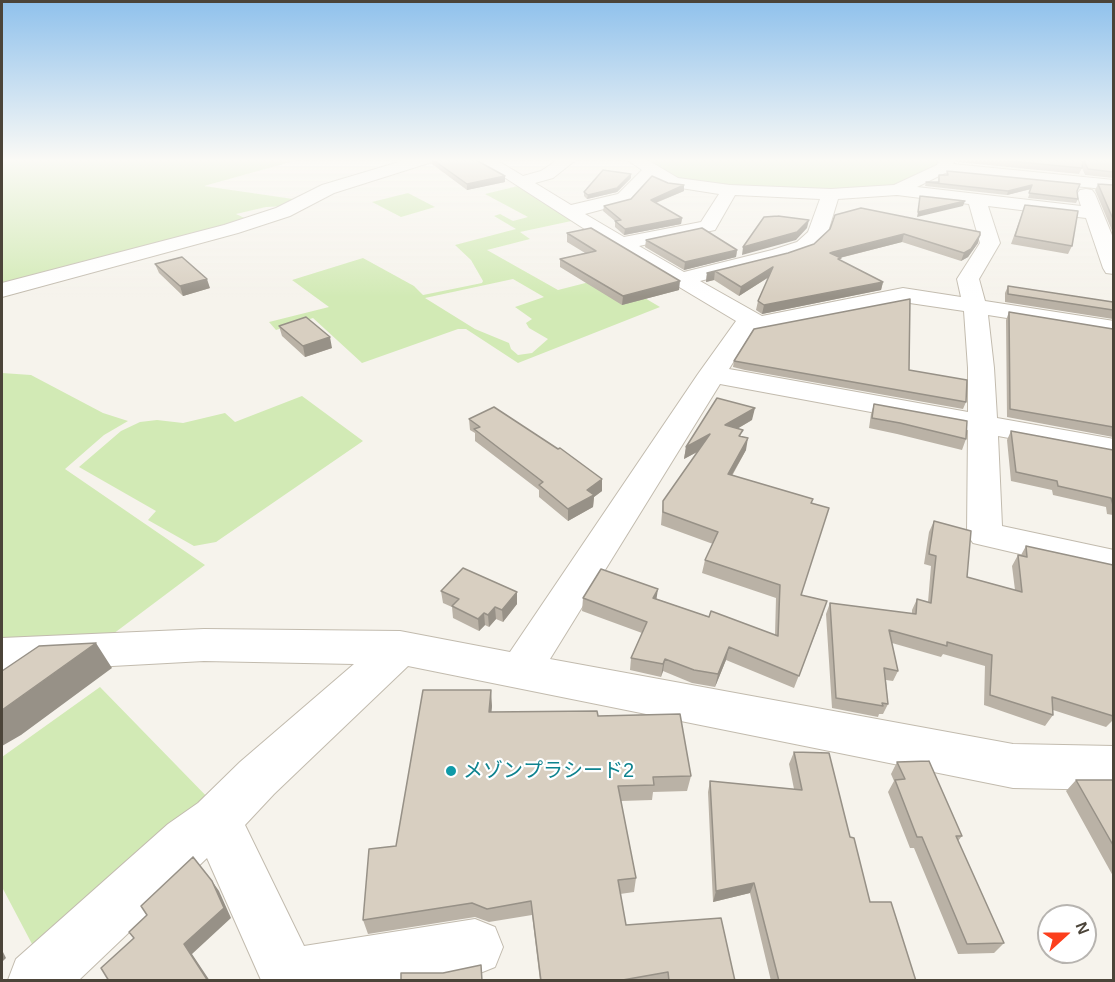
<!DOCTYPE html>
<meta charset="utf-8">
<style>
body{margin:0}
#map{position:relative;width:1115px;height:982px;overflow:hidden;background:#f6f3ec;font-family:Arial,sans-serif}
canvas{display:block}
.frame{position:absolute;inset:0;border:3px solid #4b4439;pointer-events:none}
.north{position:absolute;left:1037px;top:904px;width:60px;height:60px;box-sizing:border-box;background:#fff;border:2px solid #b7b4b0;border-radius:50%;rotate:69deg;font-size:16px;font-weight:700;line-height:24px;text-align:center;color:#4b4439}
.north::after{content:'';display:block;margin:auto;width:21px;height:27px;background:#fc3f1d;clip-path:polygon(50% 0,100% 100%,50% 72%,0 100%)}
</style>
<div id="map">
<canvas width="1115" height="982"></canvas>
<div class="frame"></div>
<div class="north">N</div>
</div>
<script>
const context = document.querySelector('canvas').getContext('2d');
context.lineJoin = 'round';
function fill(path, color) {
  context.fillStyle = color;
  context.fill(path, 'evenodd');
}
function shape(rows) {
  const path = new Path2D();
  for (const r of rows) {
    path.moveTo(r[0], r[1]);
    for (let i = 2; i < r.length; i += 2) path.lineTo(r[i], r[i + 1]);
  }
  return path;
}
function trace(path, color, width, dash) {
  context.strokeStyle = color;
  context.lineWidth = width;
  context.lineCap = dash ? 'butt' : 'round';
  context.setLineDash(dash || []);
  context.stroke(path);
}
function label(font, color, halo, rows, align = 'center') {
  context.font = font + ' Arial,"Noto Sans JP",sans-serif';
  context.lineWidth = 4.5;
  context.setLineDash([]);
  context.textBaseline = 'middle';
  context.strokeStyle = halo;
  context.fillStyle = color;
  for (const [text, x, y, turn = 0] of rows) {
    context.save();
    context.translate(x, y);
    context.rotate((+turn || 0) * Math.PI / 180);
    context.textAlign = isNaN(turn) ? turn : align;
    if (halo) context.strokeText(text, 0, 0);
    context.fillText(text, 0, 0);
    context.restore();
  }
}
const green = shape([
 [2,159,301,159,204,186,300,200,289,206,266,207,236,214,251,221,2,287],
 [642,159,941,159,933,168,888,188,827,191,731,188,679,180],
 [522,185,576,220,520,232,530,239,487,250,558,290,609,277,660,307,518,363,466,329,458,329,362,363,313,318,276,330,269,322,329,307,292,280,363,258,414,286,423,295,482,283,483,281,471,260,455,245,516,229,494,216,500,214,513,221,528,217,485,194],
 [513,279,544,297,515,307,532,319,526,323,529,328,548,339,532,353,518,355,511,349,509,343,475,329,425,298],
 [408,193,435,207,401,217,372,202],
 [2,373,31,375,103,413,128,421,104,435,65,469,205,565,105,640,2,643],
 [302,396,363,441,216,542,194,546,148,520,156,511,79,467,121,431,140,422,157,420,183,423,225,413,235,422],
 [100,687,216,806,42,963,2,887,2,757]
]);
const street = shape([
 [409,159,434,159,432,162,334,193,290,216,238,233,2,297,2,283,224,225,276,208,322,185,409,159],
 [476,159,495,159,523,176,541,171,559,159,577,159,553,178,535,183,571,205,618,194,642,170,626,159,646,159,678,178,730,185,831,189,894,185,937,165,940,159,956,159,953,164,1114,180,1114,190,945,173,917,187,1081,206,1077,194,1080,190,1086,189,1092,190,1095,194,1114,240,1114,274,1106,273,1103,268,1086,218,988,206,1000,243,979,279,985,301,1114,321,1114,335,988,315,994,368,997,418,1114,439,1114,457,998,436,1002,526,1114,550,1114,576,973,543,967,534,968,430,720,384,550,659,1013,744,1114,746,1114,790,1013,788,408,666,274,794,245,825,304,946,475,919,495,927,503,947,495,967,475,975,445,980,261,980,207,858,79,980,8,980,16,959,168,824,198,803,240,762,354,664,204,661,2,672,2,638,204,629,400,631,510,652,698,374,736,321,614,248,476,159],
 [653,177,668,186,719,194,701,222,624,237,585,214,630,202,653,177],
 [735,195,820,199,808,232,797,242,772,250,684,272,639,246,715,230,735,195],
 [897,195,969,204,980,243,957,279,961,297,903,288,762,316,700,281,786,259,811,250,827,235,838,199,897,195],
 [903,302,964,311,968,368,968,412,729,369,751,333,903,302]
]);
const wall = shape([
 [432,159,505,176,505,182,467,190,432,164],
 [957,159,1113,159,1113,178,1085,175,1082,168,1079,174,957,162],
 [947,171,1077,191,1078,199,1076,203,1028,198,1031,189,1007,195,925,186,926,182,938,182,939,175,946,175],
 [631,178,617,192,587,199,584,196,584,192],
 [668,183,684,185,684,191,656,203,682,218,681,224,624,235,615,227,615,221,603,211,604,206,631,199],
 [1098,184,1113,185,1113,233,1095,190],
 [1025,205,1072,246,1068,254,1011,244],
 [835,215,978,243,968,257,961,261,902,242,840,258,840,260,883,282,881,290,762,314,756,310,758,301,769,277,739,296,714,280,706,282,707,273,788,253,814,244,830,229],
 [567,233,679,290,622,305,560,267,560,259,585,253,567,242],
 [646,240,737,250,736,257,684,270,645,247],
 [155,264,210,288,183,296,159,273],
 [1008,286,1113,302,1113,319,1005,302,1005,293],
 [1009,312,1113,329,1113,437,1007,417,1006,320],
 [279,326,332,348,305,357,282,336],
 [734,361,909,370,966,402,963,409,745,370,733,367],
 [874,404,966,439,962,450,897,434,869,428,871,414],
 [469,419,602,479,602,491,594,497,593,507,568,521,539,497,539,490,475,441,475,433,470,430],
 [752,420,737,429,741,436,746,450,732,476,812,503,802,595,823,614,794,688,726,660,715,687,692,683,663,671,661,677,630,670,631,658,642,633,582,611,583,598,657,599,709,617,775,635,776,598,702,573,705,560,713,544,661,525,663,501,697,452,684,459,686,447],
 [1011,431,1113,450,1113,515,1107,514,1106,507,1053,495,1052,490,1011,481,1007,440],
 [934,521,967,577,1015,590,1012,566,1018,555,1021,555,1026,546,1113,565,1113,721,1112,721,1106,727,1053,710,1053,715,1045,726,984,705,985,666,943,654,941,657,892,643,898,671,893,681,886,680,888,704,883,714,879,714,878,717,832,708,826,614,830,603,912,614,912,610,917,599,928,602,931,566,924,564,929,532],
 [441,591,517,604,503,622,496,619,489,627,485,625,479,631,453,618,452,607,443,603],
 [492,706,491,712,598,716,691,776,687,791,653,792,652,800,621,801,636,878,634,892,620,894,626,925,735,981,540,981,532,915,489,922,475,917,368,934,363,920,396,846],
 [794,752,850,837,870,902,916,981,771,981,750,893,713,902,708,792,710,781,794,789,789,764],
 [897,762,962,836,958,841,1004,943,994,953,958,954,914,848,910,848,888,792,894,781,891,774],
 [1076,780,1113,780,1113,876,1066,791]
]);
const shadedWall = shape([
 [631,174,631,178,617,192,587,199,588,195],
 [505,176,505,182,467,190,467,184],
 [684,185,684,191,650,205,651,200],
 [1032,185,1031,189,1007,195,1008,191],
 [965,201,963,206,917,217,918,212],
 [682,218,681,224,624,235,625,229],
 [809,220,807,228,796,240,742,255,743,247],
 [904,234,902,242,831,260,830,253],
 [980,235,978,243,968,257,961,261,964,253],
 [737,250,736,257,684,270,685,262],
 [773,267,772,275,739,296,741,287],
 [715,271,714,280,706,282,707,273],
 [207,279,210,288,183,296,180,286],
 [680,281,679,290,622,305,623,296],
 [883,282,881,290,762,314,764,305],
 [330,337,332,348,305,357,303,346],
 [755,408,752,420,723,437,725,425],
 [710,434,708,446,684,459,686,447],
 [748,438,746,450,725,487,728,474],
 [602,479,602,491,594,497,593,507,568,521,568,509,587,490],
 [658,589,656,602,653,598],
 [517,592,517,604,503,622,502,610],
 [495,607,496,619,489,627,488,615],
 [484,613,485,625,479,631,478,619],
 [96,643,112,668,21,735,2,746,2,710],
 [729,647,726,660,715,687,718,674],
 [665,659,663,671,661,677,663,664],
 [491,690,492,706,490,728,489,712],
 [212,881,219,891,231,918,192,954,210,981,208,981,184,944],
 [754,883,750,893,713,902,716,891],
 [2,950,6,958,2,962]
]);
const building = shape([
 [432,159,474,159,505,176,467,184,432,159],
 [987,159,1083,159,1082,168,987,159],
 [1083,159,1113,159,1113,172,1088,169,1083,159],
 [603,170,631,174,617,188,588,195,584,192,603,170],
 [947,171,1080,184,1077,191,1078,199,1029,193,1032,185,1008,191,926,182,939,182,939,175,948,175,947,171],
 [652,176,668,183,684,185,651,200,682,218,625,229,615,221,621,220,604,206,631,199,652,176],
 [1098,184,1113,185,1113,219,1098,184],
 [920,196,965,201,918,212,920,196],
 [1025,205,1078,211,1072,246,1015,236,1025,205],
 [861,208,980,232,980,235,971,249,964,253,904,234,833,252,830,253,841,258,838,259,883,282,764,305,758,301,773,267,741,287,715,271,707,273,788,253,814,244,830,229,835,215,861,208],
 [778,216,809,220,797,232,743,247,764,217,778,216],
 [591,228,680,281,623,296,560,259,596,251,567,233,591,228],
 [702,228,737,250,685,262,646,240,702,228],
 [182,257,207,279,180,286,155,264,182,257],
 [1008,286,1113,302,1113,310,1008,294,1008,286],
 [910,299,909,370,967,380,966,402,734,361,754,329,910,299],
 [1009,312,1113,329,1113,427,1010,409,1009,312],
 [306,317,330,337,303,346,279,326,306,317],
 [717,398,755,408,725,425,743,430,739,436,748,438,728,474,813,499,811,503,829,508,801,595,827,601,799,676,729,647,718,674,694,670,665,659,663,664,631,658,647,622,583,598,601,569,658,589,653,598,709,617,711,611,778,636,780,585,705,560,718,532,663,512,663,501,710,434,686,447,717,398],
 [874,404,967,421,966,439,900,423,872,418,874,404],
 [494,407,558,449,560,448,602,479,587,490,594,495,568,509,539,485,543,482,474,429,480,427,469,419,494,407],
 [1011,431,1113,450,1113,505,1111,498,1058,486,1057,481,1016,472,1011,431],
 [934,521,971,531,967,577,1022,592,1018,555,1027,557,1026,546,1113,565,1113,716,1052,697,1053,715,990,695,992,655,947,642,947,646,889,630,898,671,884,668,888,704,882,703,883,706,836,698,830,603,916,614,917,599,931,603,936,556,929,554,934,521],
 [463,568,517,592,502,610,495,607,488,615,484,613,478,619,452,606,459,599,441,591,463,568],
 [96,643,2,710,2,671,39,646,96,643],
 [423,690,491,690,489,712,597,711,598,716,680,714,691,776,653,777,654,785,618,786,636,878,618,880,626,925,721,918,735,981,669,981,668,972,617,981,541,981,531,901,487,909,472,903,363,920,369,849,396,846,423,690],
 [794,752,829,753,850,837,854,838,870,902,891,902,916,981,779,981,754,883,716,891,710,781,802,790,794,752],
 [929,761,962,836,956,836,1004,943,967,944,922,837,917,837,895,780,905,779,897,762,929,761],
 [1076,780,1113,780,1113,845,1076,780],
 [193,857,212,881,224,908,184,944,208,981,109,981,101,968,134,938,129,932,147,915,141,906,193,857],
 [481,965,482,981,401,981,401,973,443,973,481,965]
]);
const markers = [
 [451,771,6,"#0f9aa8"]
];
const nearCulturenames = [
 ["メゾンプラシード2",463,771]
];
fill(green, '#d2eab5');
trace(street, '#c2bbae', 2);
fill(street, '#fff');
fill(wall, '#bab2a6');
fill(shadedWall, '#979187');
fill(building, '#d8cfc1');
trace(building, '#979187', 1.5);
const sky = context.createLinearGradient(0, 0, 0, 297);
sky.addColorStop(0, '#8fc1ec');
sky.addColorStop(0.54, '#fbfaf6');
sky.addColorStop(1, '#fbfaf600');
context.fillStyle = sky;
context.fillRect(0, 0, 1115, 297);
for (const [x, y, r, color] of markers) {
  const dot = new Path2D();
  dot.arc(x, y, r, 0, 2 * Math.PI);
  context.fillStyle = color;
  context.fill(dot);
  trace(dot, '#fff', 2);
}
label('20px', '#0d838f', '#fff', nearCulturenames, 'left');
</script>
